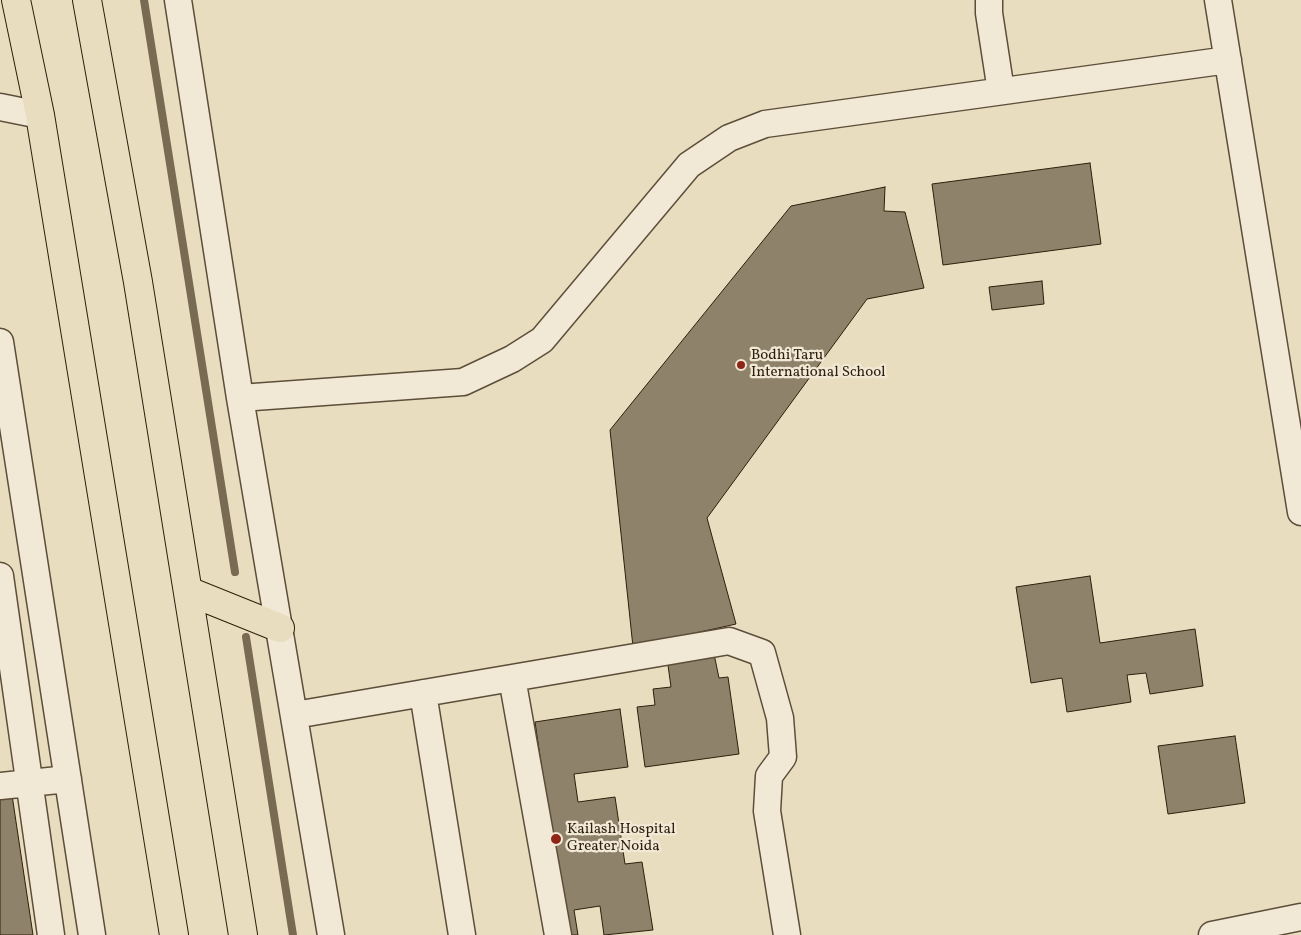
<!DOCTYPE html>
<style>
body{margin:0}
canvas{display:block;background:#e9ddc0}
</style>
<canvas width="1301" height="935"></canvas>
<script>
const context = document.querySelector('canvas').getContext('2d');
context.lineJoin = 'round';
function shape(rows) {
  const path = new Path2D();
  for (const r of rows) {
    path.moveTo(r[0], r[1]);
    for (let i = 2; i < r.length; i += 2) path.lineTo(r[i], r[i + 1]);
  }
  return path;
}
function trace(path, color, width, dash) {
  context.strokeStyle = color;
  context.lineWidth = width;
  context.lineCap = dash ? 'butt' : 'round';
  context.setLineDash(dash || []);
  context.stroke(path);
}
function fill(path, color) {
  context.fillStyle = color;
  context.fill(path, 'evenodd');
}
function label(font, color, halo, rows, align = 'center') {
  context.font = font + ' Vollkorn,serif';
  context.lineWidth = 4.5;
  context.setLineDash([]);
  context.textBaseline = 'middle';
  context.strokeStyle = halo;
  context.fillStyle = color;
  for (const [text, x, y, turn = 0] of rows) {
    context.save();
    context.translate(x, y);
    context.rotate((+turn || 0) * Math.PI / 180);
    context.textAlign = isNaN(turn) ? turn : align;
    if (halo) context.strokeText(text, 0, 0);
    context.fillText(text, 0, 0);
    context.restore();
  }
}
const stream = shape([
 [144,0,235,572],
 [246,637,293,935]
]);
const building = shape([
 [1090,163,1101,244,943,265,932,184,1090,163],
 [885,187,884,211,905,212,924,288,867,299,707,518,736,624,633,647,610,430,791,206,885,187],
 [1042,281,1044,304,992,310,989,287,1042,281],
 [1090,576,1100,643,1195,629,1203,686,1150,694,1146,673,1127,675,1131,702,1067,712,1062,678,1031,683,1016,587,1090,576],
 [713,649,719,678,728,677,739,754,645,767,637,707,655,705,653,689,671,687,667,658,713,649],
 [620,709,628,767,574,774,578,802,615,797,625,864,642,862,653,930,604,935,600,906,574,910,578,935,566,935,535,722,620,709],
 [1235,736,1245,803,1168,814,1158,746,1235,736],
 [12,795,33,935,0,935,0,796,12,795]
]);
const minor = shape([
 [178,0,240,398,331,935],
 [989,0,989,13,1001,91],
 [1218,0,1301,512],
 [0,107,40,115],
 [0,342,92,935],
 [240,398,463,382,512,359,542,340,689,165,729,138,765,124,1228,60],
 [0,576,51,935],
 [512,678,558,935],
 [423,693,462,935],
 [295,715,729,641,762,653,780,718,783,757,769,776,767,811,787,935],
 [0,786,68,779],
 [1212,935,1301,917]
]);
const major = shape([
 [16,0,40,115,174,935],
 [87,0,138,282,243,935],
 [188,591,280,628]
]);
const markers = [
 [741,365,5,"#8f2418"],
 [556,839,6,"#8f2418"]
];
const poiNames = [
 ["Bodhi Taru",751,356],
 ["International School",751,373],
 ["Kailash Hospital",567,830],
 ["Greater Noida",567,847]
];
trace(stream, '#786a53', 8);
fill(building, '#8f826a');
trace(building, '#2e1f0c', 1);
trace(minor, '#5d4e39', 29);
trace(major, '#2e1f0c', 30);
trace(minor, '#f1e9d6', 26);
trace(major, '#e9ddc0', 28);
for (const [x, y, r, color] of markers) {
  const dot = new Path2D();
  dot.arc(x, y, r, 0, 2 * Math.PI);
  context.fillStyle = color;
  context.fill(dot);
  trace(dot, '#f1e9d6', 2);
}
label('15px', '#2e1f0c', '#f1e9d6', poiNames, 'left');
</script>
